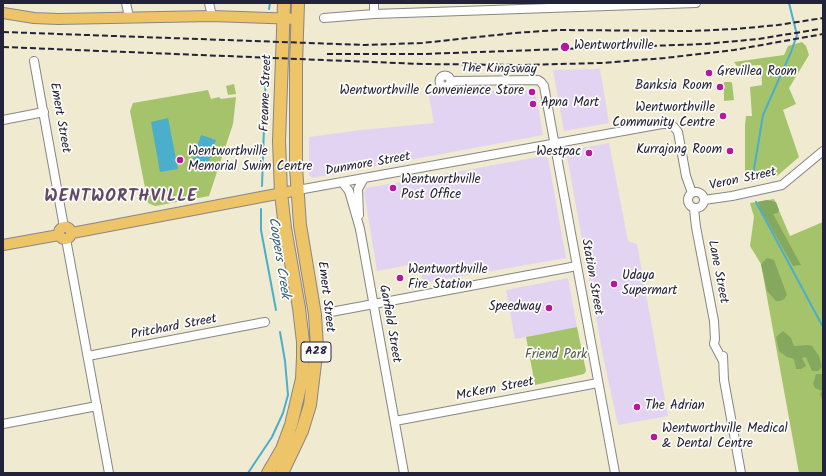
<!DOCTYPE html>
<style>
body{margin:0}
#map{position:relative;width:826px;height:476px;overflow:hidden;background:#efead0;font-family:Kalam,sans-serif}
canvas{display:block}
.frame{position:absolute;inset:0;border:4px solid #22223b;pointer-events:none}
</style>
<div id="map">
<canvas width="826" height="476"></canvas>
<div class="frame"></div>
</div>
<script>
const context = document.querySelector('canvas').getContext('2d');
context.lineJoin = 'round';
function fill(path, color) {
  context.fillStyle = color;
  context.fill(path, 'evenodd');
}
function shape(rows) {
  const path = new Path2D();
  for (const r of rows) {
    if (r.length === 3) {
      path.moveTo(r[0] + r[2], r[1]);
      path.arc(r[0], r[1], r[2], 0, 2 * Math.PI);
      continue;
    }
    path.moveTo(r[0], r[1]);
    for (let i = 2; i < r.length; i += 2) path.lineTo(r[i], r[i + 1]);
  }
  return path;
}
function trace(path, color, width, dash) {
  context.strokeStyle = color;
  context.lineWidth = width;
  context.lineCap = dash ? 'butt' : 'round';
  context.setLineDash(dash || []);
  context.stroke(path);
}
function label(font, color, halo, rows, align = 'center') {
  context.font = font + ' Kalam,sans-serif';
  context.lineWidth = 3.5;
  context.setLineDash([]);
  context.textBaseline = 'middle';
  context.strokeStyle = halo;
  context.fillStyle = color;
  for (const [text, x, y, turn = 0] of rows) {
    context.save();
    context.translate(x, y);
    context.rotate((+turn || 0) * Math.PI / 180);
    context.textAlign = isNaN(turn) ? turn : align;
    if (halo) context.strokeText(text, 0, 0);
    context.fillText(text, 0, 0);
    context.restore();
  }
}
const built = shape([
 [600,69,609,123,564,131,553,70],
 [535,89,543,135,313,178,309,175,309,137,361,130,434,123,428,91,514,90,518,92],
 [609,143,628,241,637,244,668,416,618,425,604,361,566,151],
 [544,156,548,158,566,258,423,283,419,263,377,271,364,192,366,188],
 [568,278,577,327,515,339,506,290]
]);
const green = shape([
 [802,42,806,46,809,55,789,88,796,104,783,110,799,157,777,176,745,182,745,125,746,116,752,116,750,87,762,85,761,65,737,66,734,62,784,55,788,46],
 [724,82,731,82,732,83,734,100,724,101],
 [234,84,236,94,228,95,226,86],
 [208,90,211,99,219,97,221,99,236,97,233,124,209,196,155,206,148,203,130,111,133,103],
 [774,199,790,236,823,222,823,473,799,473,761,264,750,246,754,217,750,203],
 [577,327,586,371,584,374,535,385,526,337]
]);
const forest = shape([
 [767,200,776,202,779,210,778,213,773,214,801,265,793,266,761,210,758,202],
 [767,258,774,260,787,295,784,299,780,301,776,301,767,291,761,264],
 [783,331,791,338,794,346,808,345,812,346,819,356,822,367,818,371,812,371,806,357,802,358,806,366,801,369,796,369,794,359,787,357,779,351,776,337],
 [816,374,823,374,823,401,820,394,822,391,815,388,813,384]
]);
const water = shape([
 [168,118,178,169,160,172,151,122],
 [201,135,216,140,208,164,193,159]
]);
const stream = shape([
 [269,9,270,3],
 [752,181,763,115,791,52,797,35,789,3],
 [262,186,266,68],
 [756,202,823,327],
 [261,209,261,230,276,310],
 [248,473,272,437,283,413,288,395,285,361,280,332]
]);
const minor = shape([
 [126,3,129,17],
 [209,3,212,16],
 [374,3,374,14],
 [324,18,374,14,696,3],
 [34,61,64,227],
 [445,81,5.5],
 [451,81,538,80,541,82,544,86,615,473],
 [3,120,44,112],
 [342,182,349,191,360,229,404,473],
 [298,190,662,124,669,124,674,127,678,132,686,176,692,193],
 [696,200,8],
 [704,200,732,196,782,185,823,151],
 [694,209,696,227,714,321,715,339,714,344,723,361],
 [359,215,358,189,364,178],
 [66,239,109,473],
 [331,312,577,266],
 [88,356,265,322],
 [723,356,724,380,741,473],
 [395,421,598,383],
 [3,424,97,406]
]);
const major = shape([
 [3,13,34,18,58,19,212,16,298,19],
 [65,233,6],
 [72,233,298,190],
 [3,245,59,235]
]);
const highway = shape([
 [268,473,282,449,291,425,302,379,303,357,303,342,299,308,285,228,281,193,279,141,284,3],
 [282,473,302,431,310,405,317,347,315,315,300,225,296,167,296,65,298,3]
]);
const rail = shape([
 [3,32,365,45,422,43,515,33,558,30,690,31,736,29,778,25,823,18],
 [3,47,422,64,520,65,601,63,665,58,734,50,823,34],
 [327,54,423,54,705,44,758,39,820,29]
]);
const markers = [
 [565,47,5,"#b5179e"],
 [709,73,4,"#b5179e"],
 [720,87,4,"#b5179e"],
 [532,92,4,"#b5179e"],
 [533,104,4,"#b5179e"],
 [723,116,4,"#b5179e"],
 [730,151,4,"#b5179e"],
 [589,153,4,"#b5179e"],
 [180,160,4,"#b5179e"],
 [393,188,4,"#b5179e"],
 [400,278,4,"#b5179e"],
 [614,284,4,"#b5179e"],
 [549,308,4,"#b5179e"],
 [637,407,4,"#b5179e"],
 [654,437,4,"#b5179e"]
];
const shields = [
 [316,352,30]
];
const shieldNames = [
 ["A28",316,352]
];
const poiNames = [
 ["Wentworthville",574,47],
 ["Grevillea Room",717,73],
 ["Banksia Room",712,87,"right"],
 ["Wentworthville Convenience Store",524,92,"right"],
 ["Apna Mart",541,104],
 ["Wentworthville",715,109,"right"],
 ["Community Centre",715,124,"right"],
 ["Kurrajong Room",722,151,"right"],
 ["Wentworthville",188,153],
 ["Memorial Swim Centre",188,168],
 ["Westpac",581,153,"right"],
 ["Wentworthville",401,181],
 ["Post Office",401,196],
 ["Wentworthville",408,271],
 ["Fire Station",408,286],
 ["Udaya",622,277],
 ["Supermart",622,292],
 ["Speedway",541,308,"right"],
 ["The Adrian",645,407],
 ["Wentworthville Medical",662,430],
 ["& Dental Centre",662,445]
];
const streetNames = [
 ["The Kingsway",499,70,1],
 ["Freame Street",267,93,-88],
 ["Emert Street",59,118,80],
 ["Dunmore Street",368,165,-10],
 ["Veron Street",743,180,-12],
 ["Lane Street",717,272,79],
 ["Station Street",591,277,80],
 ["Emert Street",325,297,83],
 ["Garfield Street",389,324,80],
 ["Pritchard Street",174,328,-11],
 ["McKern Street",495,390,-11]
];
const parkNames = [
 ["Friend Park",556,356]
];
const waterNames = [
 ["Coopers Creek",278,258,81]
];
const districtNames = [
 ["WENTWORTHVILLE",121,198]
];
fill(built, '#e3d3f2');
fill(green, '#a5c36a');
fill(forest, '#84a95e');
fill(water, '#4baeca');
trace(stream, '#4baeca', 2);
trace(minor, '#888686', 10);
trace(major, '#888686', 12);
trace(highway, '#888686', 14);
trace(minor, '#fff', 8);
trace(major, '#eec469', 10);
trace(highway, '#eec469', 12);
trace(rail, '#22223b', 2, [6, 3]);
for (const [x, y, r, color] of markers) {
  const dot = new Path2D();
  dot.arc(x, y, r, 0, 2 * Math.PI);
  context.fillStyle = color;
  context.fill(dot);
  trace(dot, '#fdfcf7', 1.5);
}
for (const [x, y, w] of shields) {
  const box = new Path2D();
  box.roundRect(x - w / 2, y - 10, w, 20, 3);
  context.fillStyle = '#fdfcf7';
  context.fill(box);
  trace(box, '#22223b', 1);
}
label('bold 12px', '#22223b', null, shieldNames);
label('13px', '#22223b', '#fdfcf7', poiNames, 'left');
label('13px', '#22223b', '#fdfcf7', streetNames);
label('13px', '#505a4b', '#fdfcf7', parkNames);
label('italic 14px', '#34617b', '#fdfcf7', waterNames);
context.letterSpacing = '1px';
label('bold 17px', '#604866', '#fdfcf7', districtNames);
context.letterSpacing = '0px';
</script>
